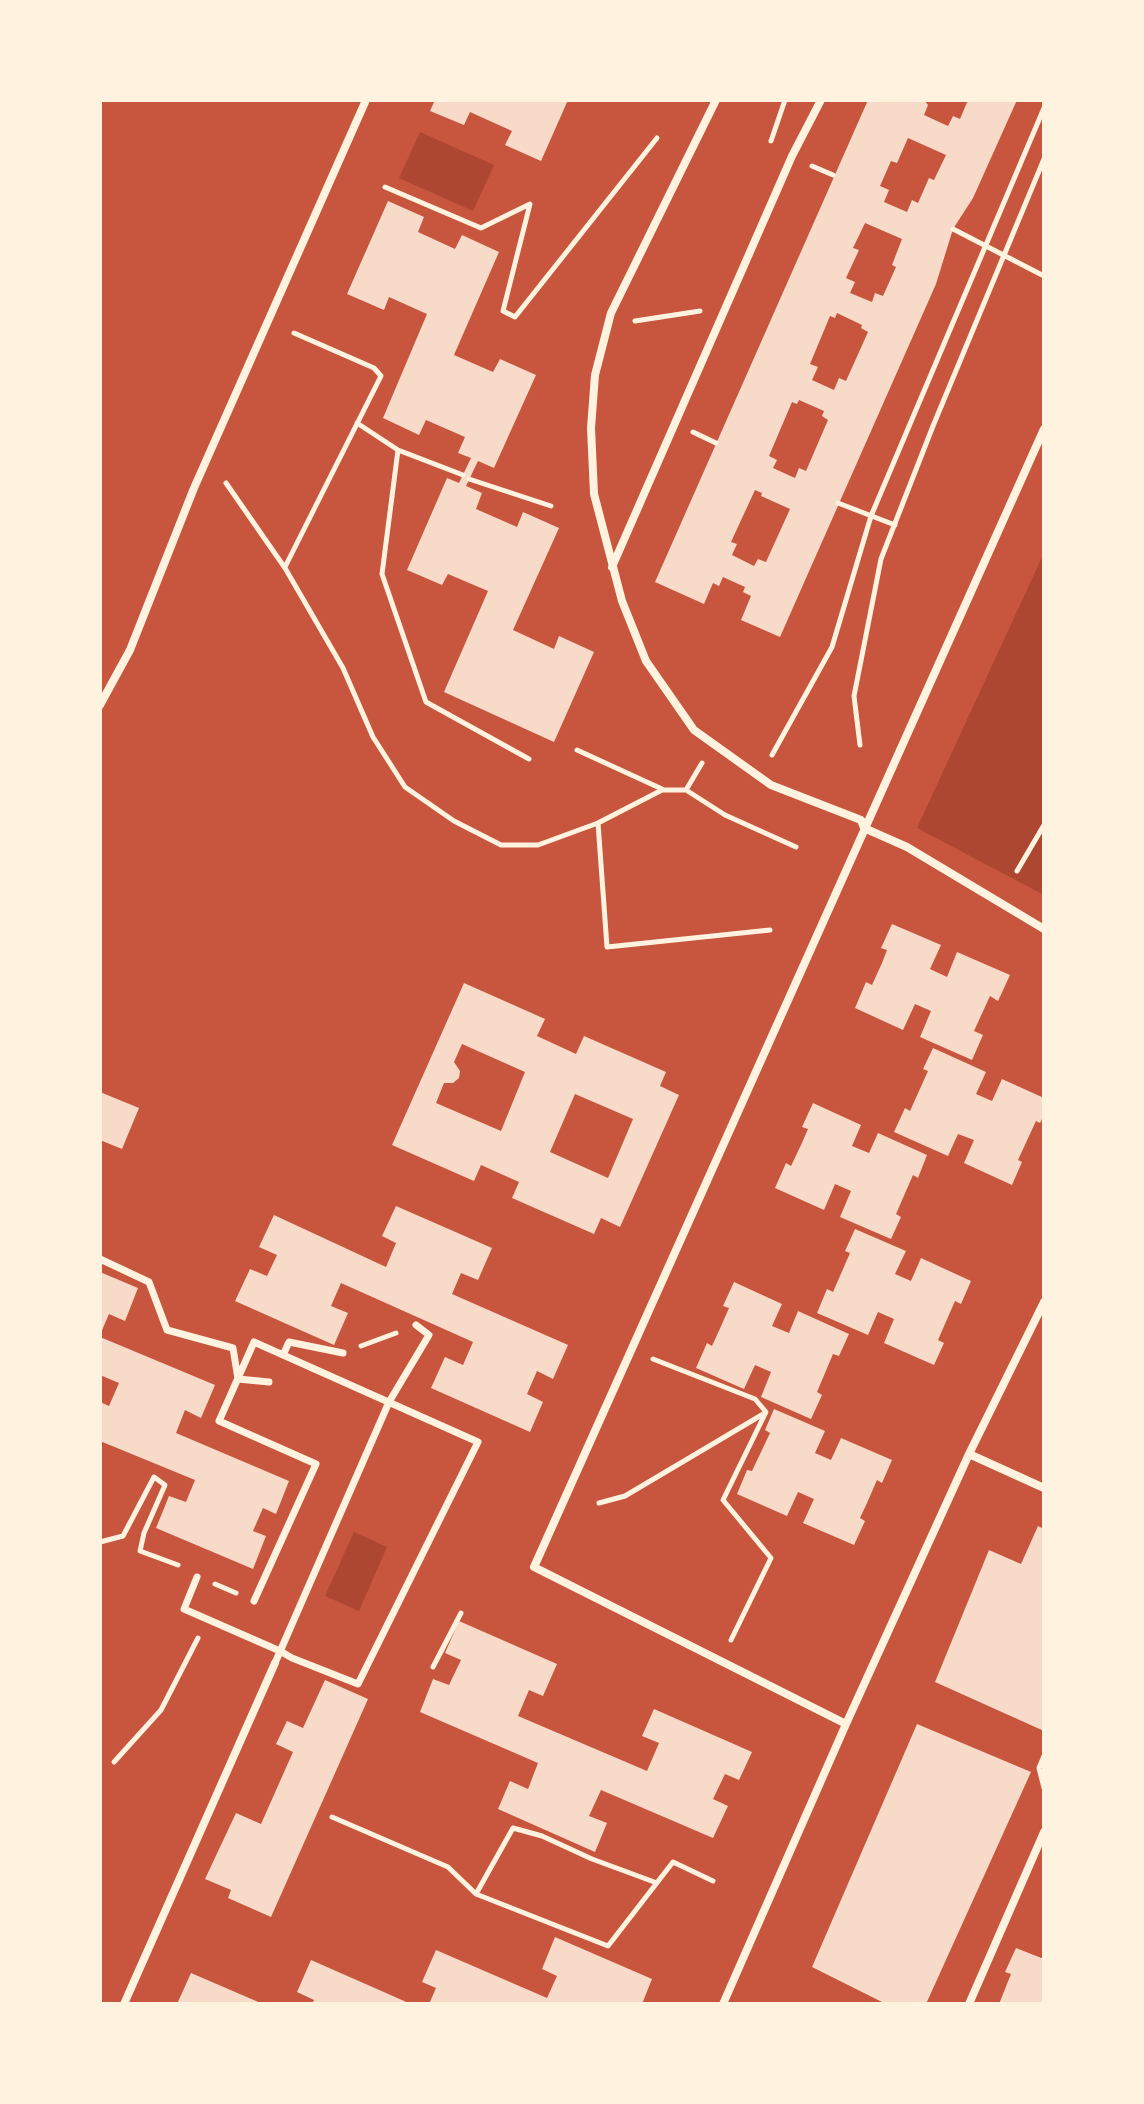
<!DOCTYPE html>
<style>
body{margin:0}
#map{position:relative;width:1144px;height:2104px;overflow:hidden;background:#c8553d;font-family:"Asap Condensed",sans-serif}
canvas{display:block}
.frame{position:absolute;inset:0;border:102px solid #fff3e0;pointer-events:none}
</style>
<div id="map">
<canvas width="1144" height="2104"></canvas>
<div class="frame"></div>
</div>
<script>
const context = document.querySelector('canvas').getContext('2d');
context.lineJoin = 'round';
function fill(path, color) {
  context.fillStyle = color;
  context.fill(path, 'evenodd');
}
function shape(rows) {
  const path = new Path2D();
  for (const r of rows) {
    path.moveTo(r[0], r[1]);
    for (let i = 2; i < r.length; i += 2) path.lineTo(r[i], r[i + 1]);
  }
  return path;
}
function trace(path, color, width, dash) {
  context.strokeStyle = color;
  context.lineWidth = width;
  context.lineCap = dash ? 'butt' : 'round';
  context.setLineDash(dash || []);
  context.stroke(path);
}
const green = shape([
 [420,132,494,165,473,211,399,178],
 [1044,553,1044,895,917,828],
 [354,1532,387,1547,359,1611,325,1596]
]);
const building = shape([
 [435,100,568,100,541,161,505,145,512,131,470,112,464,125,430,111],
 [868,100,924,100,928,105,924,115,948,126,953,116,960,119,968,100,1017,100,973,198,953,229,936,284,780,637,741,620,751,596,743,592,745,587,723,577,719,586,713,583,704,604,655,582],
 [908,138,946,155,934,180,929,178,918,203,912,200,907,212,884,202,889,190,880,186,891,161,897,163],
 [865,223,902,239,892,265,896,267,883,296,875,293,872,302,850,293,855,282,846,278,859,250,853,248],
 [837,313,862,325,861,328,868,332,846,381,839,378,834,390,812,380,818,367,810,364,830,316,835,318],
 [799,400,824,411,822,416,828,420,806,471,799,468,795,478,773,468,777,460,769,456,792,402,797,404],
 [755,490,762,493,761,496,790,509,766,562,758,559,754,566,732,555,737,544,731,542],
 [388,201,424,217,418,232,455,249,462,235,499,252,454,355,493,372,500,359,536,375,494,468,478,461,466,486,482,493,476,509,517,527,523,512,559,528,513,630,554,649,559,636,594,652,554,742,444,692,488,591,448,574,442,585,407,570,447,478,459,483,471,458,458,453,465,437,426,420,419,435,383,418,427,314,389,297,384,310,347,294],
 [892,924,941,945,930,969,947,977,957,952,1010,975,998,1001,990,996,974,1031,983,1035,972,1060,920,1037,931,1011,915,1004,903,1030,855,1008,866,982,872,985,882,963,887,950,881,948],
 [464,983,545,1019,537,1036,576,1054,584,1036,666,1072,660,1086,679,1095,620,1227,601,1218,594,1234,512,1198,519,1182,481,1165,474,1181,392,1145],
 [462,1044,525,1072,501,1131,436,1103,444,1083,453,1083,459,1078,460,1071,454,1062],
 [575,1094,633,1119,608,1178,550,1152],
 [933,1048,986,1072,976,1094,992,1101,1002,1079,1044,1098,1044,1115,1040,1123,1036,1121,1018,1160,1022,1162,1012,1185,964,1163,974,1140,958,1134,948,1156,894,1132,905,1108,910,1111,928,1071,923,1069],
 [100,1092,139,1108,122,1149,100,1140],
 [813,1103,861,1125,852,1146,869,1153,878,1133,927,1155,918,1178,913,1175,896,1214,901,1217,891,1239,840,1217,851,1191,835,1184,824,1210,775,1188,786,1163,791,1166,801,1145,808,1129,802,1127],
 [396,1206,492,1248,478,1280,461,1273,452,1294,568,1345,553,1379,537,1371,527,1394,543,1402,530,1432,431,1388,445,1357,463,1365,473,1342,341,1283,331,1306,348,1313,334,1345,235,1301,250,1269,267,1276,277,1255,259,1247,274,1215,386,1267,396,1243,382,1236],
 [855,1229,906,1251,895,1274,911,1281,921,1258,971,1281,961,1304,955,1301,938,1340,944,1343,934,1365,884,1343,894,1319,878,1312,868,1335,817,1313,827,1289,833,1292,850,1253,845,1251],
 [100,1272,138,1288,125,1321,109,1314,100,1335],
 [734,1282,782,1304,772,1326,789,1333,798,1311,849,1334,839,1356,833,1354,817,1392,822,1395,811,1419,761,1397,771,1372,755,1365,744,1389,696,1368,707,1343,712,1346,722,1324,729,1308,723,1306],
 [100,1337,215,1385,201,1418,185,1410,176,1433,289,1481,276,1514,263,1508,253,1531,266,1536,253,1569,156,1528,169,1496,186,1502,195,1480,100,1441,100,1402,109,1406,119,1383,100,1375],
 [774,1409,825,1431,815,1453,831,1460,841,1438,892,1460,882,1483,877,1480,867,1503,860,1518,865,1521,854,1545,803,1523,814,1499,798,1492,787,1516,737,1494,747,1470,752,1471,770,1433,765,1430],
 [1038,1526,1044,1529,1044,1731,935,1682,989,1550,1021,1564],
 [459,1621,557,1664,543,1696,529,1690,518,1716,647,1771,659,1743,642,1736,654,1709,752,1752,739,1780,725,1774,713,1799,728,1806,713,1838,601,1790,589,1816,607,1823,595,1852,498,1809,510,1781,528,1789,538,1763,420,1712,433,1679,449,1685,461,1660,445,1653],
 [325,1680,368,1699,271,1917,228,1898,231,1890,205,1879,236,1813,261,1824,293,1752,276,1744,287,1721,303,1728],
 [917,1724,1031,1772,926,2004,886,2004,812,1967],
 [555,1937,652,1979,642,2004,429,2004,436,1988,422,1982,436,1950,547,1998,557,1976,542,1969],
 [1016,1948,1044,1959,1044,2004,999,2004,1011,1974,1005,1972],
 [311,1960,411,2004,312,2004,314,2000,297,1992],
 [191,1973,263,2004,177,2004]
]);
const path = shape([
 [771,141,785,100],
 [812,166,833,175],
 [385,187,481,228,530,204,503,311,515,317,657,138],
 [953,229,1044,276],
 [635,321,700,311],
 [357,423,398,450,382,574,426,702,529,759],
 [693,432,716,443],
 [398,450,463,475],
 [469,479,551,506],
 [226,483,285,568,343,668,373,737,405,787,454,821,501,845,538,845,598,823,662,790,686,790,725,815,796,847],
 [838,503,895,525],
 [285,567,381,376,374,368,294,333],
 [860,745,854,696,881,559,933,426,1044,159],
 [577,750,662,789],
 [772,755,832,647,871,516,1044,108],
 [686,790,702,763],
 [598,823,607,947,770,930],
 [1017,871,1044,825],
 [361,1346,396,1333],
 [653,1359,755,1399,766,1412,723,1500,771,1558,731,1640],
 [599,1503,625,1496,765,1413],
 [100,1542,123,1536,154,1477,165,1485,144,1533,140,1551,178,1565],
 [215,1584,236,1593],
 [433,1667,461,1613],
 [1044,1756,1039,1768,1044,1788],
 [114,1762,161,1710,198,1638],
 [332,1817,448,1867,476,1894,608,1946,673,1862,713,1881],
 [476,1894,513,1828,542,1836,592,1859,657,1883]
]);
const pedestrian = shape([
 [100,1259,149,1282,167,1330,233,1348,238,1379,269,1382],
 [283,1355,289,1342,343,1353],
 [197,1577,184,1609,280,1651,292,1658,358,1684,478,1442,254,1342,219,1421,316,1464,254,1601],
 [275,1663,389,1402,429,1335,416,1325]
]);
const minor = shape([
 [716,100,611,313,595,375,591,428,594,494,622,601,646,661,694,730,771,785,861,820,864,828,907,847,1044,929],
 [612,567,792,156,821,100],
 [100,705,130,650,194,488,366,100],
 [969,1454,1044,1488],
 [846,1724,534,1567,1044,429],
 [124,2004,275,1663],
 [723,2004,846,1724,969,1454,1044,1302],
 [969,2004,1044,1832]
]);
fill(green, '#ae4732');
fill(building, '#f7dbc8');
trace(path, '#fff3e0', 5);
trace(pedestrian, '#fff3e0', 7);
trace(minor, '#fff3e0', 8);
</script>
